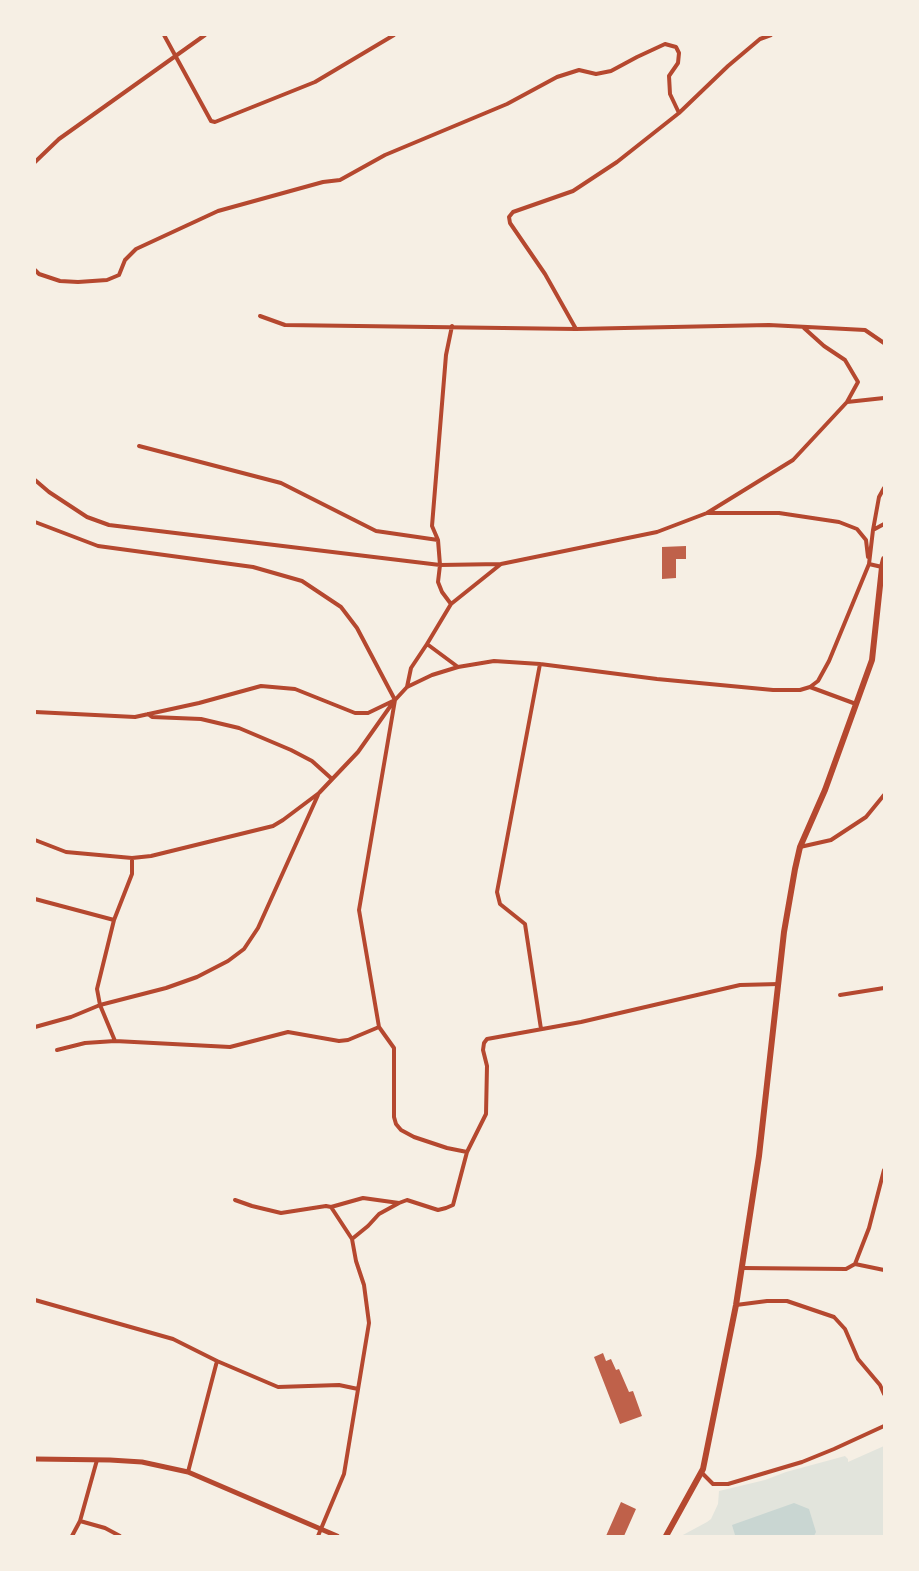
<!DOCTYPE html>
<style>
body{margin:0}
#map{position:relative;width:919px;height:1571px;overflow:hidden;background:#f6efe4;font-family:Ubuntu,sans-serif}
canvas{display:block}
.frame{position:absolute;inset:0;border:36px solid #f6efe4;pointer-events:none}
</style>
<div id="map">
<canvas width="919" height="1571"></canvas>
<div class="frame"></div>
</div>
<script>
const context = document.querySelector('canvas').getContext('2d');
context.lineJoin = 'round';
function fill(path, color) {
  context.fillStyle = color;
  context.fill(path, 'evenodd');
}
function shape(rows) {
  const path = new Path2D();
  for (const r of rows) {
    path.moveTo(r[0], r[1]);
    for (let i = 2; i < r.length; i += 2) path.lineTo(r[i], r[i + 1]);
  }
  return path;
}
function trace(path, color, width, dash) {
  context.strokeStyle = color;
  context.lineWidth = width;
  context.lineCap = dash ? 'butt' : 'round';
  context.setLineDash(dash || []);
  context.stroke(path);
}
const green = shape([
 [884,1446,884,1536,681,1536,707,1522,711,1519,718,1504,719,1491,765,1480,786,1472,845,1456,848,1459,848,1462]
]);
const water = shape([
 [794,1503,809,1509,816,1532,814,1536,736,1536,735,1535,732,1525]
]);
const building = shape([
 [686,546,686,559,676,559,676,578,662,579,662,547],
 [603,1353,606,1361,611,1359,616,1370,619,1369,629,1392,633,1391,642,1416,620,1424,594,1357],
 [621,1502,636,1509,624,1536,606,1536]
]);
const minor = shape([
 [164,35,211,121,215,122,315,82,394,35],
 [35,162,59,139,205,35],
 [35,270,39,274,60,281,78,282,107,280,119,275,125,260,136,249,218,211,323,182,340,180,385,155,507,104,557,77,579,70,596,74,611,71,637,57,665,44,676,47,679,53,678,63,669,76,670,94,679,113],
 [260,316,285,325,576,329,769,325,865,330,884,343],
 [804,328,824,346,845,360,858,382,847,402],
 [576,329,545,274,510,223,509,217,513,212,573,191,617,162,679,113,728,66,760,39,771,35],
 [139,446,281,483,376,531,438,540,440,565,501,564,451,604],
 [35,480,49,492,87,517,109,525,440,565,438,582,442,592,451,604,427,644,458,667],
 [707,513,779,513,839,522,857,529,866,540,868,557],
 [35,522,98,546,253,567,302,581,341,607,357,628,395,700,359,910,379,1027,394,1048,394,1117,396,1124,401,1130,414,1137,447,1148,467,1152],
 [873,530,884,524],
 [438,540,432,526,446,355,452,326],
 [501,564,657,532,707,513,793,460,847,402,884,398],
 [869,564,882,567],
 [540,664,497,892,500,904,525,924,541,1029],
 [407,687,411,668,427,644],
 [810,687,856,704],
 [35,712,135,717,199,703,261,686,295,689,355,713,368,713,395,700,407,687,432,675,458,667,494,661,540,664,657,679,773,690,800,690,810,687,818,681,829,661,869,564,873,530,879,497,884,488],
 [148,714,152,717,201,719,239,728,291,750,312,761,332,779],
 [35,840,66,852,132,858,151,856,273,826,283,820,319,793,358,752,394,701],
 [800,847,831,840,866,817,884,795],
 [35,899,114,920],
 [840,995,884,988],
 [35,1027,71,1017,100,1005,166,988,197,977,228,961,244,949,258,928,318,795],
 [115,1041,100,1005,97,989,114,920,132,874,132,858],
 [57,1050,85,1043,115,1041,230,1047,288,1032,339,1041,348,1040,379,1027],
 [235,1200,252,1206,281,1213,326,1206,331,1207,352,1239,356,1261,364,1285,369,1323,344,1474,318,1536],
 [331,1207,363,1198,399,1203],
 [352,1239,368,1226,379,1214,399,1203,407,1200,438,1210,446,1208,453,1205,467,1152,486,1114,487,1066,483,1050,484,1043,487,1039,581,1022,740,985,779,984],
 [855,1264,869,1228,884,1170],
 [742,1268,846,1269,855,1264,884,1270],
 [35,1300,173,1339,217,1361,278,1387,339,1385,358,1389],
 [736,1305,767,1301,787,1301,834,1317,845,1329,858,1359,880,1385,884,1394],
 [188,1472,217,1361],
 [702,1473,713,1484,728,1484,802,1462,834,1449,884,1426],
 [80,1521,105,1528,120,1536],
 [72,1536,80,1521,97,1460]
]);
const tertiary = shape([
 [35,1459,110,1460,142,1462,188,1472,337,1536]
]);
const primary = shape([
 [666,1536,703,1469,736,1305,759,1156,784,932,795,869,800,847,825,790,872,660,882,567,884,559]
]);
fill(green, '#e2e4dc');
fill(water, '#c9d6d2');
fill(building, '#bf614a');
trace(minor, '#b5482f', 4);
trace(tertiary, '#b5482f', 5);
trace(primary, '#b5482f', 6);
</script>
